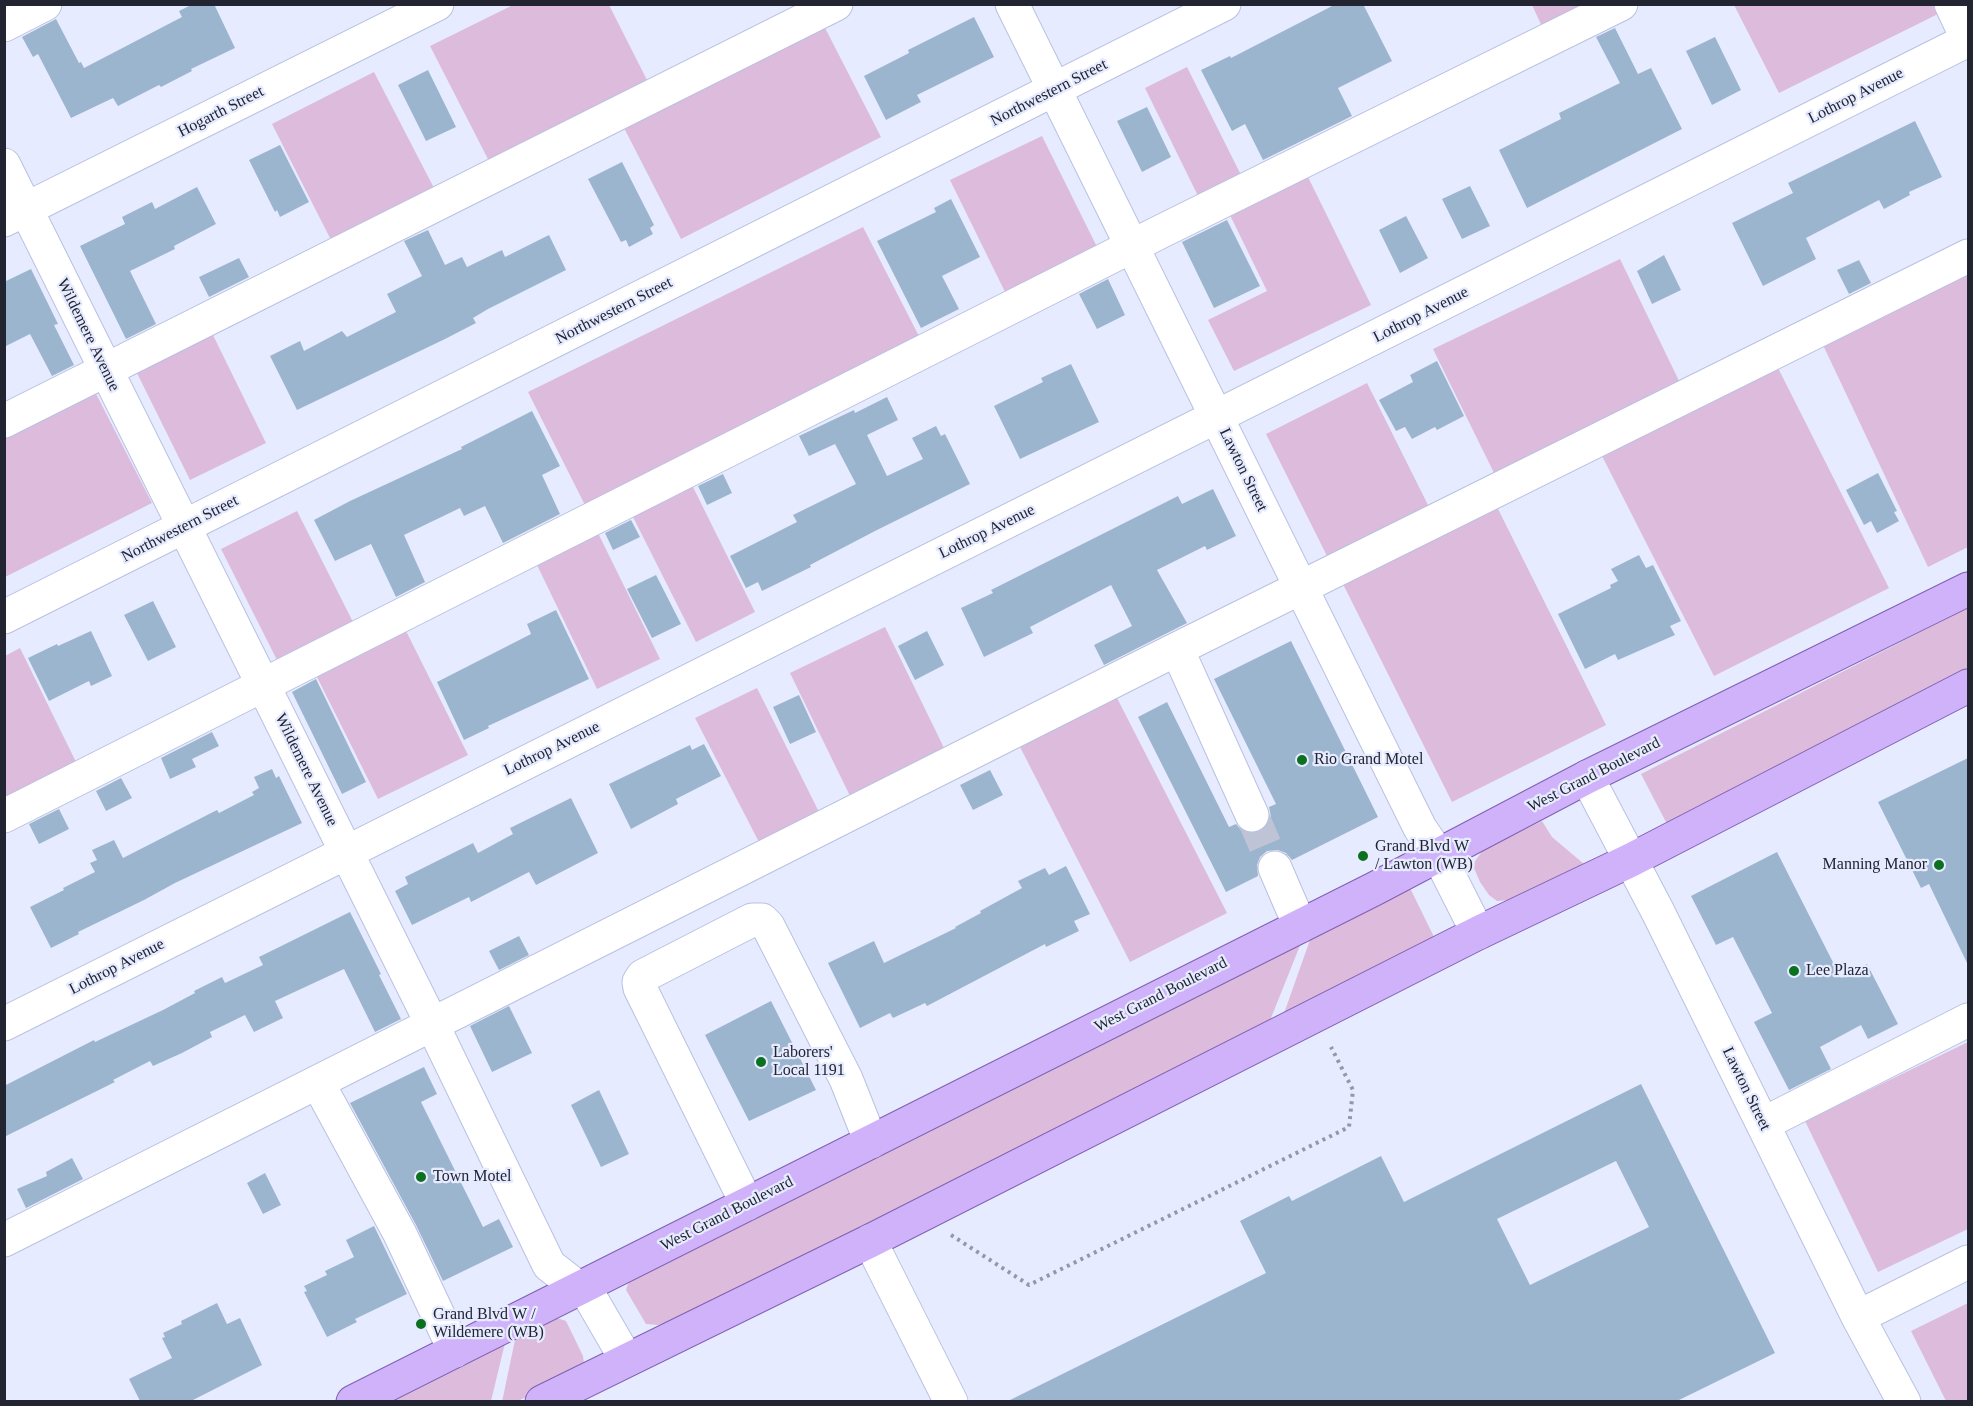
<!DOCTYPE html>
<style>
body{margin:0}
#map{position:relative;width:1973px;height:1406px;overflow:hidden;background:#e6ebff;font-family:Georgia,serif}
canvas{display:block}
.frame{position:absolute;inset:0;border:6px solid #222531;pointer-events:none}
</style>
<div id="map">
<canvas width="1973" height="1406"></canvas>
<div class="frame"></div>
</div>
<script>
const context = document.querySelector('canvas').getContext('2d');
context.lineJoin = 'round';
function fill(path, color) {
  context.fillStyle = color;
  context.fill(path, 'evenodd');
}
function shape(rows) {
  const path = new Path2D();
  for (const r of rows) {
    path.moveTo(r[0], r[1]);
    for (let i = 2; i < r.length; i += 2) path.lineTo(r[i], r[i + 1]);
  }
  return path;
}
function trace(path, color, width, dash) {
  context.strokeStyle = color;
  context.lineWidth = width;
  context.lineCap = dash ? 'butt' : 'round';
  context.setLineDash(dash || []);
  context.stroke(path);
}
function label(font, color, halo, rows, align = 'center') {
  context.font = font + ' Georgia,serif';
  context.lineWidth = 4.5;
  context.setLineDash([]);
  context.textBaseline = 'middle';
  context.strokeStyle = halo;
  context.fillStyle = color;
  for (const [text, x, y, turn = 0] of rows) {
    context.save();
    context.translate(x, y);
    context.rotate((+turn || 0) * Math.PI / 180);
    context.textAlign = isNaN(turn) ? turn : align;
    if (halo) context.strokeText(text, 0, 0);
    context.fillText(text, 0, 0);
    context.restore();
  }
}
const green = shape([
 [1939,4,1942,12,1779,93,1734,5],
 [513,5,609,5,649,84,491,165,430,46],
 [1532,5,1605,5,1545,33],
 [822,22,881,137,681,239,622,124],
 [1187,67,1243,179,1200,200,1145,88],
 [374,72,435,190,332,242,272,124],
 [1042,136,1099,251,1007,296,950,180],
 [1307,175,1371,305,1234,371,1208,320,1267,291,1229,213],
 [863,227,923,344,588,511,528,392],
 [1620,259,1682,387,1496,477,1433,349],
 [1968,273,1968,547,1928,567,1823,345],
 [208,325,266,443,190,480,132,363],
 [1777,366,1889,588,1714,676,1601,454],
 [1367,383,1431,511,1330,562,1266,434],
 [91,384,152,503,5,577,5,429],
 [692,485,755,612,696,642,632,515],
 [1495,503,1606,725,1452,802,1341,580],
 [297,511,355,626,279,664,221,549],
 [598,533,660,659,597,689,536,563],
 [1968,608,1968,672,1667,824,1641,774],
 [404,627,468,755,378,799,314,671],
 [885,627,946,752,851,798,790,673],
 [20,648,77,764,5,801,5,656],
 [757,688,821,816,762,848,695,718],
 [1116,696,1227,913,1130,962,1019,745],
 [1542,821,1552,837,1584,864,1511,900,1497,901,1489,895,1480,882,1474,868,1475,861,1483,850],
 [1410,888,1435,939,1282,1019,1311,937],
 [1301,943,1269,1023,668,1323,658,1325,646,1324,626,1290,630,1277],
 [1968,1042,1968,1229,1878,1272,1805,1121],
 [1968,1303,1968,1401,1946,1401,1911,1331],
 [554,1317,566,1321,583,1356,584,1364,581,1369,518,1401,502,1402,516,1335],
 [505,1343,491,1401,388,1401]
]);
const building = shape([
 [193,4,214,4,235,48,191,69,192,71,161,87,159,85,118,106,113,98,71,118,38,54,33,57,22,37,56,19,79,63,81,62,84,68,182,17,179,11],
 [1336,4,1363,4,1392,61,1338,88,1352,116,1263,160,1245,124,1232,131,1201,70,1230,56,1231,58],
 [974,17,994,57,917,95,921,102,886,120,864,76,909,53,908,50],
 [1615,28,1638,74,1651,68,1682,129,1527,208,1499,150,1561,119,1559,113,1620,83,1596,37],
 [1715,37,1741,90,1712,105,1686,51],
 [428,70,456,127,426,141,398,85],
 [1147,107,1171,157,1142,172,1117,121],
 [1915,121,1942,177,1909,192,1910,195,1884,209,1879,200,1806,238,1816,259,1763,286,1732,223,1793,193,1788,183],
 [280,145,309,202,280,217,277,210,275,212,249,160],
 [622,162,654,225,650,228,653,234,629,247,626,240,621,242,588,179],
 [1470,186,1490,226,1462,239,1442,199],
 [197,187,216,224,174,246,175,249,130,271,156,324,126,339,80,246,125,224,122,217,152,202,155,209],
 [951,199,980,257,942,276,959,309,921,328,877,241,936,212,934,208],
 [1406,216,1428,258,1400,273,1379,230],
 [1227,220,1260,286,1214,308,1182,242],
 [428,230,445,265,462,257,467,267,502,250,505,257,549,235,566,270,488,309,473,318,476,323,445,339,297,410,270,356,300,341,304,351,342,331,347,337,396,312,387,294,422,276,404,241],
 [1664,255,1681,290,1652,304,1637,271],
 [239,258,249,277,209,297,199,277],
 [1859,260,1871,283,1849,294,1837,270],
 [31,269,58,324,54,325,74,365,52,376,30,334,4,347,4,282],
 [1108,279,1125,315,1097,329,1079,294],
 [1437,361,1464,416,1437,430,1435,427,1412,439,1405,427,1396,431,1379,400,1413,382,1410,375],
 [1071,364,1099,422,1020,459,994,406,1043,382,1041,378],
 [887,397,898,420,867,435,887,476,923,459,912,438,936,426,941,436,945,434,970,484,875,531,810,565,811,567,762,591,758,582,746,588,730,556,797,522,793,515,856,484,835,444,809,456,799,436,854,410,855,413],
 [532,411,560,466,542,475,560,514,503,543,485,506,464,516,460,508,404,535,425,582,396,597,371,544,335,561,314,520,350,501,462,449,461,447],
 [1878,473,1897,511,1894,512,1899,521,1877,533,1871,521,1864,525,1846,490],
 [723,474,732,493,707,505,698,486],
 [1213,489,1236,536,1207,550,1205,546,1157,570,1187,623,1104,665,1094,645,1132,626,1111,585,1030,627,1033,633,984,657,961,608,993,593,991,590,1178,496,1182,504],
 [631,520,640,537,613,550,605,533],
 [1639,555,1646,568,1653,565,1681,621,1670,626,1675,635,1618,660,1615,654,1585,669,1558,614,1611,588,1610,585,1618,581,1611,569],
 [656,575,681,624,652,638,627,589],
 [153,601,176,647,148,661,124,615],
 [556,610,589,679,488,726,489,728,464,740,437,682,531,634,527,624],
 [91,631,112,676,91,686,89,681,49,701,28,658,57,644,58,646],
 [927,631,944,665,915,680,898,646],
 [1291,641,1378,817,1292,860,1286,853,1278,850,1267,851,1260,857,1257,865,1258,876,1226,892,1138,717,1167,702,1229,827,1236,824,1242,831,1250,834,1260,832,1267,826,1271,817,1269,807,1276,804,1214,679],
 [316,679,366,782,342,794,292,692],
 [799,695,816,732,790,744,773,707],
 [212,732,219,746,192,759,196,767,170,779,161,758],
 [704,744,721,776,676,799,678,804,631,829,609,784,690,745,692,750],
 [1968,758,1968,965,1929,884,1921,888,1878,802],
 [272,769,276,778,279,776,302,823,175,883,144,900,78,932,79,934,51,948,30,907,64,890,63,888,95,872,90,863,97,860,92,850,114,840,123,858,217,810,219,813,254,795,252,792,259,788,254,777],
 [990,770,1003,795,973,810,960,785],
 [121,778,132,798,106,811,96,791],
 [571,798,598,853,536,885,529,872,471,902,469,897,412,925,395,891,408,884,405,877,473,843,478,853,513,834,510,828],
 [59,809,69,829,39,844,29,824],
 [1777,852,1841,978,1867,964,1898,1024,1868,1039,1861,1025,1820,1047,1831,1069,1789,1090,1754,1022,1772,1013,1733,937,1716,945,1691,896],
 [1066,866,1090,914,1074,921,1079,931,1046,947,1045,944,927,1006,925,1003,893,1018,890,1013,860,1028,828,963,874,941,884,963,956,928,955,927,981,913,980,911,1022,888,1018,881,1045,868,1049,875],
 [350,912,381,974,379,975,401,1019,375,1032,344,969,275,1001,283,1018,254,1032,245,1015,210,1032,212,1037,182,1053,153,1066,150,1061,113,1080,115,1082,4,1137,4,1086,94,1040,95,1042,163,1010,195,993,194,991,222,977,225,983,263,965,259,957],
 [519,936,529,955,499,970,489,951],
 [771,1001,816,1090,749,1121,705,1035],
 [509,1006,532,1053,492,1072,470,1026],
 [424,1067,437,1094,421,1102,483,1227,499,1219,513,1247,443,1281,416,1225,350,1103],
 [1641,1084,1775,1353,1677,1401,1008,1401,1266,1273,1240,1221,1289,1196,1292,1201,1381,1156,1404,1202],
 [1616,1161,1649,1227,1530,1285,1497,1219],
 [599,1090,629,1154,601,1167,571,1105],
 [72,1158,83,1179,26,1208,17,1189,47,1176,46,1172],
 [265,1173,281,1205,263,1214,247,1183],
 [374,1226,407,1294,355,1319,357,1322,327,1337,304,1292,307,1291,304,1286,327,1275,325,1271,354,1257,346,1240],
 [217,1303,227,1324,240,1318,262,1365,191,1401,140,1401,129,1379,172,1358,162,1338,165,1337,163,1333,182,1324,181,1321]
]);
const minorTunnel = shape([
 [1252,815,1275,868]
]);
const path = shape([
 [951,1235,1029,1285,1349,1127,1353,1090,1331,1047]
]);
const minor = shape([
 [1012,4,1420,828,1439,856,1478,933],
 [1951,4,1968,40],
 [4,25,45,4],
 [4,165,433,1026,549,1265,590,1297,626,1359],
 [4,220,437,4],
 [4,421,836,4],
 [4,617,1224,4],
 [1177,649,1252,815],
 [1587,777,1658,912,1858,1317,1904,1402],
 [4,816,1162,231,1621,4],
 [1275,868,1300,926],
 [4,1024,1968,40],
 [318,1083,400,1234,455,1351],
 [1763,1124,1968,1020],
 [747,1204,640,988,639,982,643,976,752,920,762,920,768,926,846,1079,871,1142],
 [4,1240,1177,649,1968,256],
 [870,1241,951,1402],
 [1858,1317,1968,1262]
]);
const major = shape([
 [353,1402,1374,889,1587,777,1968,589],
 [542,1402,870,1241,1478,933,1631,860,1968,686]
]);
const markers = [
 [1302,760,6,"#0b701f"],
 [1363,856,6,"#0b701f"],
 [1939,865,6,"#0b701f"],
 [1794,971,6,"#0b701f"],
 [761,1062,6,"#0b701f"],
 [421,1177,6,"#0b701f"],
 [421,1324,6,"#0b701f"]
];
const streetNames = [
 ["Northwestern Street",1049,93,-27],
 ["Lothrop Avenue",1856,96,-27],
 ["Hogarth Street",221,112,-27],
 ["Northwestern Street",614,311,-27],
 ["Lothrop Avenue",1421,315,-27],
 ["Wildemere Avenue",88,335,64],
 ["Lawton Street",1243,470,64],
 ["Northwestern Street",180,529,-27],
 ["Lothrop Avenue",987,532,-26],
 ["Lothrop Avenue",552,749,-26],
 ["Wildemere Avenue",306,770,64],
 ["West Grand Boulevard",1594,775,-27],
 ["Lothrop Avenue",117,967,-27],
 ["West Grand Boulevard",1161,995,-27],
 ["Lawton Street",1746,1089,64],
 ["West Grand Boulevard",727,1214,-27]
];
const poiNames = [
 ["Rio Grand Motel",1314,760],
 ["Grand Blvd W",1375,847],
 ["/ Lawton (WB)",1375,865],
 ["Manning Manor",1927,865,"right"],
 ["Lee Plaza",1806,971],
 ["Laborers'",773,1053],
 ["Local 1191",773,1071],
 ["Town Motel",433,1177],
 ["Grand Blvd W /",433,1315],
 ["Wildemere (WB)",433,1333]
];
fill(green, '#ddbbdc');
fill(building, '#9cb5ce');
trace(minorTunnel, '#bfc3d6', 33, [33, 16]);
trace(minor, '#b9c1e1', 35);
trace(major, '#7e60b1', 35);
trace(path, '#9397a8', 4, [3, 4.5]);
trace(minor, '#fff', 33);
trace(major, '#d0b2fa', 33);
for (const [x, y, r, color] of markers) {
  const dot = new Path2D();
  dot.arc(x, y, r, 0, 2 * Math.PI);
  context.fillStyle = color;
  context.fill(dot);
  trace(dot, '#e6ebff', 2);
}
label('16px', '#222531', '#e6ebff', streetNames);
label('16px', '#222531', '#e6ebff', poiNames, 'left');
</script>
